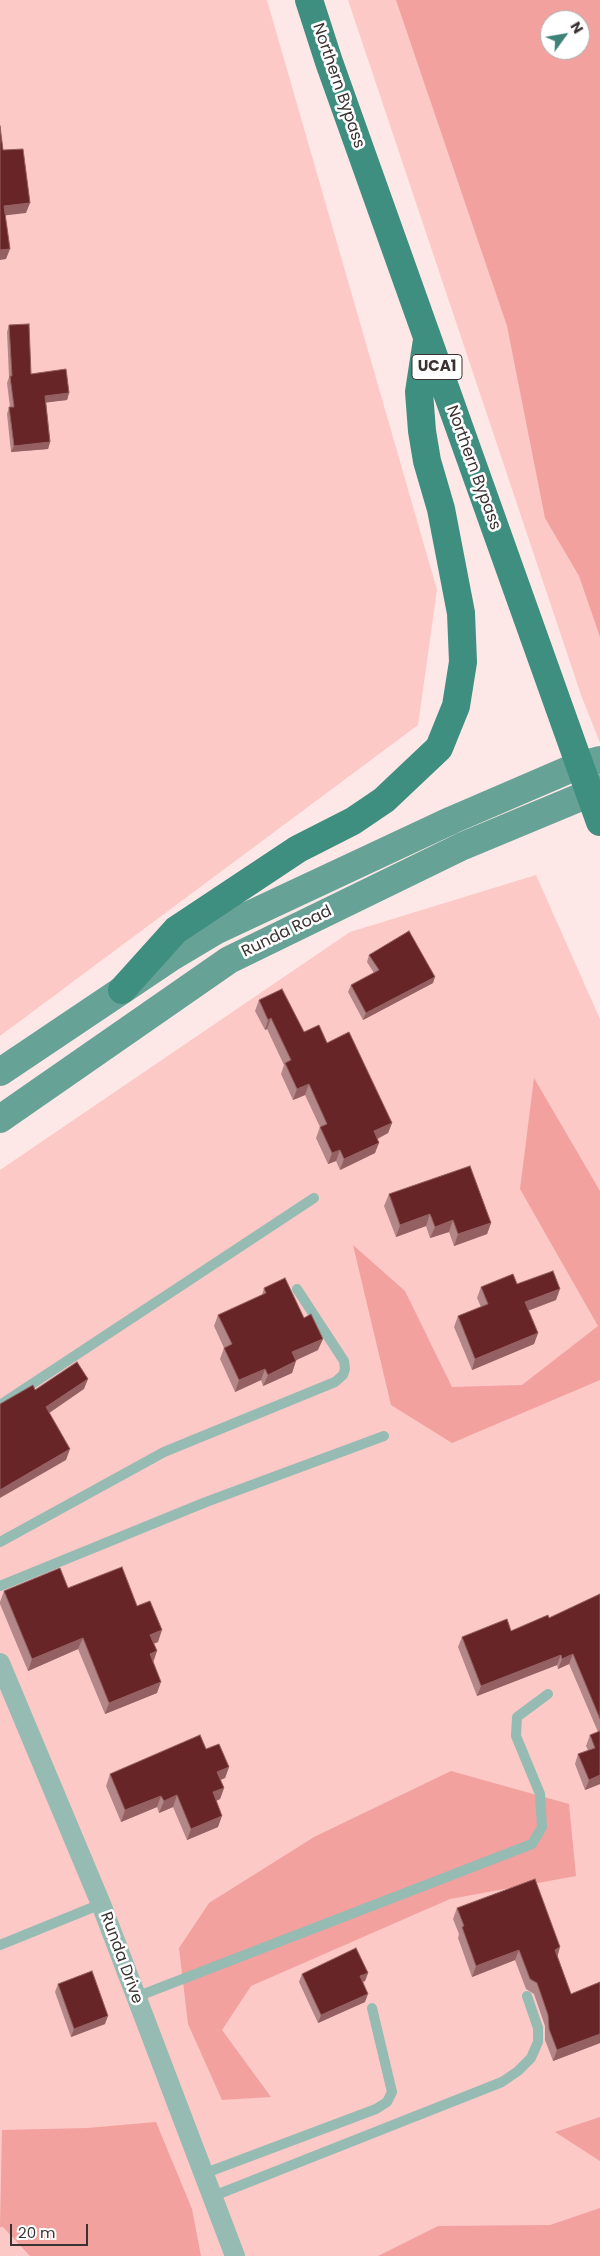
<!DOCTYPE html>
<style>
body{margin:0}
#map{position:relative;width:600px;height:2256px;overflow:hidden;background:#fee8e7;font-family:Poppins,sans-serif}
canvas{display:block}
.north{position:absolute;left:540px;top:10px;width:50px;height:50px;box-sizing:border-box;background:#fff;border:1px solid #b0adad;border-radius:50%;rotate:58deg;font-size:14px;font-weight:700;line-height:20px;text-align:center;color:#3a3231}
.north::after{content:'';display:block;margin:auto;width:18px;height:22px;background:#3e8175;clip-path:polygon(50% 0,100% 100%,50% 72%,0 100%)}
.scale{position:absolute;left:10px;top:2224px;width:78px;height:22px;box-sizing:border-box;border:2px solid #3a3231;border-top:0;padding-left:6px;font-size:15px;line-height:18px;white-space:nowrap;color:#3a3231;-webkit-text-stroke:4px #fff;paint-order:stroke}
</style>
<div id="map">
<canvas width="600" height="2256"></canvas>
<div class="north">N</div>
<div class="scale">20 m</div>
</div>
<script>
const context = document.querySelector('canvas').getContext('2d');
context.lineJoin = 'round';
function fill(path, color) {
  context.fillStyle = color;
  context.fill(path, 'evenodd');
}
function shape(rows) {
  const path = new Path2D();
  for (const r of rows) {
    path.moveTo(r[0], r[1]);
    for (let i = 2; i < r.length; i += 2) path.lineTo(r[i], r[i + 1]);
  }
  return path;
}
function trace(path, color, width, dash) {
  context.strokeStyle = color;
  context.lineWidth = width;
  context.lineCap = dash ? 'butt' : 'round';
  context.setLineDash(dash || []);
  context.stroke(path);
}
function label(font, color, halo, rows, align = 'center') {
  context.font = font + ' Poppins,sans-serif';
  context.lineWidth = 5;
  context.setLineDash([]);
  context.textBaseline = 'middle';
  context.strokeStyle = halo;
  context.fillStyle = color;
  for (const [text, x, y, turn = 0] of rows) {
    context.save();
    context.translate(x, y);
    context.rotate((+turn || 0) * Math.PI / 180);
    context.textAlign = isNaN(turn) ? turn : align;
    if (halo) context.strokeText(text, 0, 0);
    context.fillText(text, 0, 0);
    context.restore();
  }
}
const green = shape([
 [0,0,267,0,437,590,418,725,0,1036],
 [348,0,600,0,600,743,581,695],
 [550,20,580,20,580,50,550,50],
 [536,875,600,1019,600,2256,0,2256,0,1170,350,932]
]);
const forest = shape([
 [396,0,600,0,600,637,579,576,545,518,507,326],
 [550,20,580,20,580,50,550,50],
 [534,1078,600,1191,600,1380,452,1443,391,1405,353,1245,405,1291,452,1387,522,1385,598,1326,520,1189],
 [451,1771,569,1804,576,1876,450,1899,251,1986,222,2030,271,2097,222,2100,188,2024,179,1948,209,1903,314,1837],
 [600,2117,600,2161,555,2132],
 [156,2122,192,2209,201,2256,30,2256,3,2227,0,2227,2,2130,87,2128],
 [600,2208,600,2256,378,2256,438,2226,550,2225]
]);
const lane = shape([
 [0,1405,314,1198],
 [0,1542,164,1452,335,1382,343,1375,345,1369,344,1361,297,1289],
 [0,1586,206,1502,384,1436],
 [0,1945,101,1904],
 [136,1997,532,1844,542,1827,540,1794,516,1736,517,1717,548,1694],
 [203,2174,376,2109,387,2102,392,2092,372,2008],
 [211,2197,502,2082,518,2071,531,2058,538,2042,538,2028,527,1996]
]);
const street = shape([
 [0,1663,101,1904,235,2256]
]);
const secondary = shape([
 [0,1072,170,958,217,930,452,820,575,767,600,760],
 [0,1119,229,960,463,846,600,789]
]);
const primary = shape([
 [309,0,329,62,600,822],
 [122,990,176,930,298,849,353,821,384,800,439,748,456,706,463,662,461,613,441,509,427,461,422,431,419,392,427,340]
]);
const wall = shape([
 [9,325,31,374,69,393,67,400,46,402,50,442,48,449,11,452,7,414,9,407,10,407,7,383,9,377,7,332],
 [369,955,433,983,363,1020,348,992,351,985,374,973,367,962],
 [259,1000,304,1032,327,1043,392,1123,388,1133,378,1139,375,1153,340,1170,336,1161,328,1164,316,1138,320,1127,305,1095,293,1100,281,1074,284,1065,267,1029,265,1030,255,1011],
 [389,1194,491,1223,487,1234,454,1246,449,1232,430,1238,426,1226,396,1237,384,1206],
 [517,1284,556,1300,528,1311,538,1333,534,1344,472,1370,454,1327,458,1316,481,1307,477,1298,481,1287],
 [264,1288,318,1350,296,1360,292,1373,263,1386,261,1380,235,1392,220,1359,224,1348,214,1326,218,1315,262,1295],
 [68,1588,137,1606,158,1642,153,1643,153,1662,157,1693,105,1714,78,1649,28,1671,0,1604,0,1602,4,1591],
 [600,1594,600,1784,585,1790,575,1764,578,1754,588,1750,586,1746,590,1735,598,1732,569,1664,558,1669,557,1665,477,1696,458,1647,462,1637,511,1631,549,1618],
 [206,1749,229,1767,225,1778,220,1780,224,1788,220,1799,216,1801,218,1827,187,1840,173,1807,159,1813,157,1807,121,1822,106,1786,110,1774],
 [457,1908,557,1956,571,1994,600,1982,600,2043,553,2061,545,2040,545,2026,534,1994,526,1989,515,1960,472,1977,458,1938,459,1934,453,1919],
 [368,1973,365,1981,363,1982,365,2002,318,2023,299,1982,302,1974],
 [58,1984,105,2024,71,2037,55,1992]
]);
const shadedWall = shape([
 [30,203,26,213,0,216,4,206],
 [10,249,6,259,0,260,0,250],
 [69,393,67,400,43,403,45,396],
 [50,442,48,449,11,452,14,446],
 [435,977,433,983,363,1020,366,1013],
 [271,1018,267,1029,265,1030,268,1020],
 [309,1084,305,1095,293,1100,297,1089],
 [392,1123,388,1133,370,1142,374,1131],
 [379,1143,375,1153,340,1170,344,1159],
 [340,1150,336,1161,328,1164,332,1153],
 [430,1214,426,1226,396,1237,400,1225],
 [453,1220,449,1232,430,1238,435,1227],
 [491,1223,487,1234,454,1246,458,1234],
 [560,1289,556,1300,521,1313,525,1302],
 [538,1333,534,1344,472,1370,475,1359],
 [323,1339,318,1350,288,1364,292,1352],
 [296,1361,292,1373,263,1386,268,1375],
 [265,1369,261,1380,235,1392,239,1380],
 [88,1379,84,1389,42,1418,46,1407],
 [70,1449,66,1460,0,1498,0,1490],
 [162,1630,158,1642,146,1647,150,1635],
 [83,1638,78,1649,28,1671,32,1659],
 [157,1651,153,1663,150,1654],
 [573,1654,569,1664,558,1669,562,1659],
 [561,1655,557,1665,477,1696,481,1686],
 [161,1682,157,1693,105,1714,109,1703],
 [229,1767,225,1778,213,1783,217,1772],
 [600,1775,600,1784,585,1790,589,1780],
 [224,1788,220,1799,209,1804,213,1792],
 [177,1795,173,1807,159,1813,164,1801],
 [161,1796,157,1807,121,1822,125,1810],
 [222,1816,218,1827,187,1840,191,1829],
 [560,1947,557,1958,555,1950],
 [519,1950,515,1960,472,1977,476,1966],
 [368,1973,365,1981,357,1984,360,1976],
 [368,1994,365,2002,318,2023,321,2015],
 [108,2016,105,2024,71,2037,74,2029],
 [600,2034,600,2043,553,2061,557,2050]
]);
const building = shape([
 [0,126,3,150,23,149,30,203,4,206,10,249,0,250,0,126],
 [29,324,31,374,66,369,69,393,45,396,50,442,14,446,9,407,14,407,10,376,12,376,9,325,29,324],
 [409,931,435,977,366,1013,351,985,379,970,369,955,409,931],
 [282,989,304,1032,319,1025,327,1043,349,1032,392,1123,374,1131,379,1143,344,1159,340,1150,332,1153,320,1127,327,1124,309,1084,297,1089,285,1063,291,1060,271,1018,268,1020,259,1000,282,989],
 [470,1166,491,1223,458,1234,453,1220,435,1227,430,1214,400,1225,389,1194,470,1166],
 [553,1271,560,1289,525,1302,538,1333,475,1359,458,1316,488,1304,481,1287,513,1274,517,1284,553,1271],
 [285,1278,304,1318,311,1314,323,1339,292,1352,296,1361,268,1375,265,1369,239,1380,224,1348,232,1344,218,1315,266,1293,264,1288,285,1278],
 [77,1362,88,1379,46,1407,70,1449,0,1490,0,1404,33,1385,35,1390,77,1362],
 [122,1567,137,1606,150,1601,162,1630,150,1635,157,1651,150,1654,161,1682,109,1703,83,1638,32,1659,4,1591,60,1568,68,1588,122,1567],
 [600,1594,600,1719,573,1654,562,1659,561,1655,481,1686,462,1637,507,1619,511,1631,548,1615,549,1618,600,1594],
 [600,1731,600,1775,589,1780,578,1754,595,1748,590,1735,600,1731],
 [200,1735,206,1749,219,1744,229,1767,217,1772,224,1788,213,1792,222,1816,191,1829,177,1795,164,1801,161,1796,125,1810,110,1774,200,1735],
 [535,1879,560,1947,555,1950,571,1994,600,1982,600,2034,557,2050,549,2029,548,2015,537,1983,530,1979,519,1950,476,1966,462,1927,464,1926,457,1908,535,1879],
 [356,1948,368,1973,360,1976,368,1994,321,2015,302,1974,356,1948],
 [92,1971,108,2016,74,2029,58,1984,92,1971]
]);
const shields = [
 [437,367,50]
];
const shieldNames = [
 ["UCA1",437,367]
];
const streetNames = [
 ["Northern Bypass",338,86,71],
 ["Northern Bypass",473,468,70],
 ["Runda Road",287,932,-26],
 ["Runda Drive",121,1958,70]
];
fill(green, '#fcc9c7');
fill(forest, '#f2a19f');
trace(lane, '#95bbb3', 10);
trace(street, '#95bbb3', 20);
trace(secondary, '#66a296', 28);
trace(primary, '#3f8f81', 28);
fill(wall, '#b38687');
fill(shadedWall, '#956061');
fill(building, '#682527');
trace(building, '#956061', 1);
for (const [x, y, w] of shields) {
  const box = new Path2D();
  box.roundRect(x - w / 2, y - 12.5, w, 25, 4);
  context.fillStyle = '#fff';
  context.fill(box);
  trace(box, '#3a3231', 1);
}
label('bold 15px', '#3a3231', null, shieldNames);
label('16px', '#3a3231', '#fff', streetNames);
</script>
